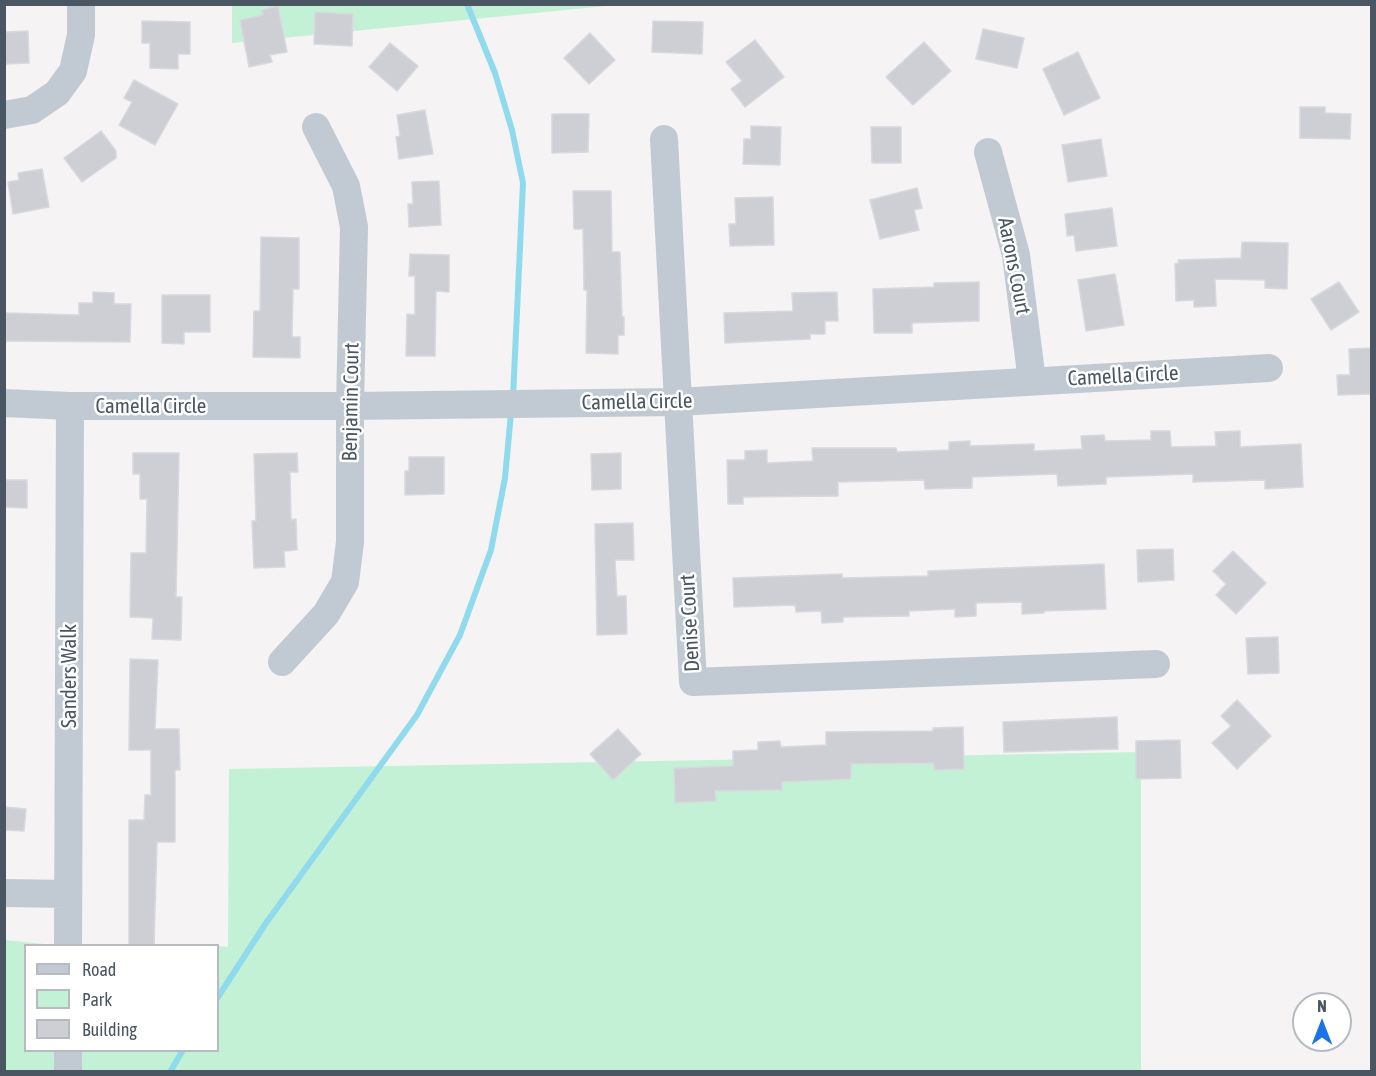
<!DOCTYPE html>
<style>
body{margin:0}
#map{position:relative;width:1376px;height:1076px;overflow:hidden;background:#f5f3f3;font-family:"Asap Condensed",sans-serif}
canvas{display:block}
.frame{position:absolute;inset:0;border:6px solid #4a5661;pointer-events:none}
.legend{position:absolute;left:24px;top:944px;width:195px;height:108px;box-sizing:border-box;background:#fff;border:2px solid #b7bbc0;margin:0;padding:8px 10px;list-style:none;font-size:18px;color:#4a5661}
.legend li{display:flex;align-items:center;gap:12px;height:30px}
.legend b{width:30px;border:2px solid #b7bbc0}
.north{position:absolute;left:1292px;top:992px;width:60px;height:60px;box-sizing:border-box;background:#fff;border:2px solid #b7bbc0;border-radius:50%;rotate:0deg;font-size:16px;font-weight:700;line-height:24px;text-align:center;color:#4a5661}
.north::after{content:'';display:block;margin:auto;width:21px;height:27px;background:#1a73e8;clip-path:polygon(50% 0,100% 100%,50% 72%,0 100%)}
</style>
<div id="map">
<canvas width="1376" height="1076"></canvas>
<div class="frame"></div>
<ul class="legend">
<li><b style="height:8px;background:#c1cad2"></b>Road</li>
<li><b style="height:16px;background:#c3f1d5"></b>Park</li>
<li><b style="height:16px;background:#cdcfd5"></b>Building</li>
</ul>
<div class="north">N</div>
</div>
<script>
const context = document.querySelector('canvas').getContext('2d');
context.lineJoin = 'round';
function fill(path, color) {
  context.fillStyle = color;
  context.fill(path, 'evenodd');
}
function shape(rows) {
  const path = new Path2D();
  for (const r of rows) {
    path.moveTo(r[0], r[1]);
    for (let i = 2; i < r.length; i += 2) path.lineTo(r[i], r[i + 1]);
  }
  return path;
}
function trace(path, color, width, dash) {
  context.strokeStyle = color;
  context.lineWidth = width;
  context.lineCap = dash ? 'butt' : 'round';
  context.setLineDash(dash || []);
  context.stroke(path);
}
function label(font, color, halo, rows, align = 'center') {
  context.font = font + ' "Asap Condensed",sans-serif';
  context.lineWidth = 5;
  context.setLineDash([]);
  context.textBaseline = 'middle';
  context.strokeStyle = halo;
  context.fillStyle = color;
  for (const [text, x, y, turn = 0] of rows) {
    context.save();
    context.translate(x, y);
    context.rotate((+turn || 0) * Math.PI / 180);
    context.textAlign = isNaN(turn) ? turn : align;
    if (halo) context.strokeText(text, 0, 0);
    context.fillText(text, 0, 0);
    context.restore();
  }
}
const green = shape([
 [232,5,616,5,232,43],
 [1141,752,1141,1071,5,1072,5,940,53,945,26,946,26,1050,218,1050,218,946,228,947,229,769]
]);
const stream = shape([
 [467,4,495,73,512,130,523,183,513,397],
 [218,997,266,923,417,715,460,635,491,550,505,478,511,413],
 [170,1072,183,1050]
]);
const building = shape([
 [278,6,287,52,270,55,272,62,249,67,240,20,263,15,262,10,278,6],
 [315,12,353,14,352,46,314,44,315,12],
 [142,21,190,22,190,54,178,54,178,69,150,68,150,43,142,43,142,21],
 [653,21,703,22,702,54,652,52,653,21],
 [983,29,1024,38,1017,68,976,59,983,29],
 [28,31,29,63,4,64,4,32,28,31],
 [590,33,615,60,589,84,564,58,590,33],
 [755,40,784,77,745,107,731,89,742,81,726,62,755,40],
 [924,42,951,71,913,105,886,77,924,42],
 [390,43,418,66,397,91,369,67,390,43],
 [1078,52,1100,98,1064,115,1043,69,1078,52],
 [134,80,178,104,155,145,119,125,132,102,124,98,134,80],
 [1300,107,1325,107,1325,113,1351,114,1350,139,1300,138,1300,107],
 [425,110,433,154,399,159,396,137,400,136,397,115,425,110],
 [552,114,589,114,588,152,552,153,552,114],
 [751,126,781,127,780,165,743,164,744,139,751,139,751,126],
 [871,127,901,127,901,163,872,163,871,127],
 [101,131,116,151,116,158,82,182,64,158,101,131],
 [1101,139,1107,176,1068,182,1062,145,1101,139],
 [42,169,49,207,13,214,8,182,19,180,18,173,42,169],
 [439,181,441,225,409,227,408,204,413,204,412,182,439,181],
 [917,188,922,208,914,210,919,230,880,239,870,200,917,188],
 [573,191,611,191,612,252,620,252,622,317,624,317,624,335,618,335,618,354,586,353,587,290,584,290,583,229,574,229,573,191],
 [773,197,774,245,730,246,729,224,736,224,735,198,773,197],
 [1112,208,1117,246,1076,251,1074,235,1067,236,1065,214,1112,208],
 [261,237,299,238,299,289,293,289,292,337,300,337,300,358,253,357,254,311,260,311,261,237],
 [1242,242,1288,243,1287,289,1265,288,1265,280,1215,279,1216,306,1194,307,1194,300,1176,301,1175,264,1179,263,1178,260,1241,258,1242,242],
 [410,254,449,255,449,292,436,291,435,356,406,356,407,314,415,315,415,276,409,276,410,254],
 [1115,274,1124,325,1086,331,1078,280,1115,274],
 [979,282,979,321,912,323,912,333,874,333,873,289,934,287,934,283,979,282],
 [1339,282,1359,312,1331,330,1311,299,1339,282],
 [93,292,114,293,114,304,131,304,130,342,6,341,6,313,79,315,79,303,93,303,93,292],
 [837,292,838,321,825,321,825,334,810,334,810,339,725,343,724,313,793,311,792,293,837,292],
 [162,295,210,295,210,332,184,332,184,344,162,343,162,295],
 [1371,348,1371,394,1338,395,1337,375,1350,375,1349,349,1371,348],
 [1151,431,1170,431,1171,447,1216,446,1215,432,1240,431,1240,447,1301,444,1303,487,1265,489,1265,480,1193,482,1193,474,1106,477,1106,484,1058,486,1057,474,972,477,972,488,925,489,924,480,838,482,838,496,743,497,743,504,728,504,727,460,745,460,745,451,767,450,767,463,813,461,812,448,896,448,897,452,949,450,949,442,970,441,970,446,1034,444,1034,451,1082,449,1081,436,1104,435,1105,441,1151,440,1151,431],
 [133,453,179,453,176,597,182,597,181,640,152,639,153,618,130,617,131,553,146,553,147,499,140,499,140,474,133,474,133,453],
 [297,453,298,472,290,472,291,520,296,519,297,550,284,551,285,567,254,568,252,521,256,521,254,454,297,453],
 [621,453,621,489,592,490,591,454,621,453],
 [409,457,444,457,444,494,405,495,405,471,409,471,409,457],
 [4,480,27,480,27,508,4,507,4,480],
 [633,523,634,560,615,560,617,596,626,596,627,634,597,635,595,524,633,523],
 [1173,549,1174,580,1138,582,1137,550,1173,549],
 [1233,551,1266,583,1236,614,1216,595,1226,584,1213,571,1233,551],
 [1104,564,1106,609,1044,611,1044,613,1022,614,1022,602,976,603,976,616,955,617,955,609,909,611,909,616,843,617,843,622,822,623,821,611,796,612,795,605,734,607,733,578,842,574,842,578,928,576,928,571,1104,564],
 [1278,637,1279,673,1248,674,1246,638,1278,637],
 [130,659,158,660,155,729,179,729,180,770,175,770,175,842,157,842,154,945,129,945,129,820,144,820,145,795,151,795,151,750,129,750,130,659],
 [1237,700,1271,736,1237,769,1212,743,1231,726,1221,716,1237,700],
 [1117,717,1118,749,1004,752,1003,722,1117,717],
 [963,727,964,769,934,770,934,763,851,764,851,779,782,782,782,790,715,791,716,801,675,803,674,768,733,766,733,751,758,750,758,742,780,741,781,747,826,745,826,732,933,731,933,728,963,727],
 [618,729,641,754,613,780,590,754,618,729],
 [1180,740,1181,778,1136,779,1136,741,1180,740],
 [4,807,26,809,24,831,4,830,4,807]
]);
const minor = shape([
 [4,115,32,110,57,93,73,71,81,35,81,4],
 [664,139,693,682,1156,664],
 [988,152,1016,255,1032,381],
 [4,403,70,406,350,406,678,402,1269,368],
 [282,662,326,614,345,582,350,542,350,406,354,227,346,186,316,127],
 [4,893,68,894],
 [68,946,70,406],
 [68,1072,68,1050]
]);
const streetNames = [
 ["Aarons Court",1014,266,79],
 ["Camella Circle",1123,376,-3],
 ["Benjamin Court",351,402,-89],
 ["Camella Circle",637,402,-1],
 ["Camella Circle",151,406],
 ["Denise Court",690,623,-93],
 ["Sanders Walk",69,676,-90]
];
fill(green, '#c3f1d5');
trace(stream, '#90daee', 6);
fill(building, '#cdcfd5');
trace(building, '#d7d9de', 1.5);
trace(minor, '#c1cad2', 28);
label('21px', '#4a5661', '#fff', streetNames);
</script>
